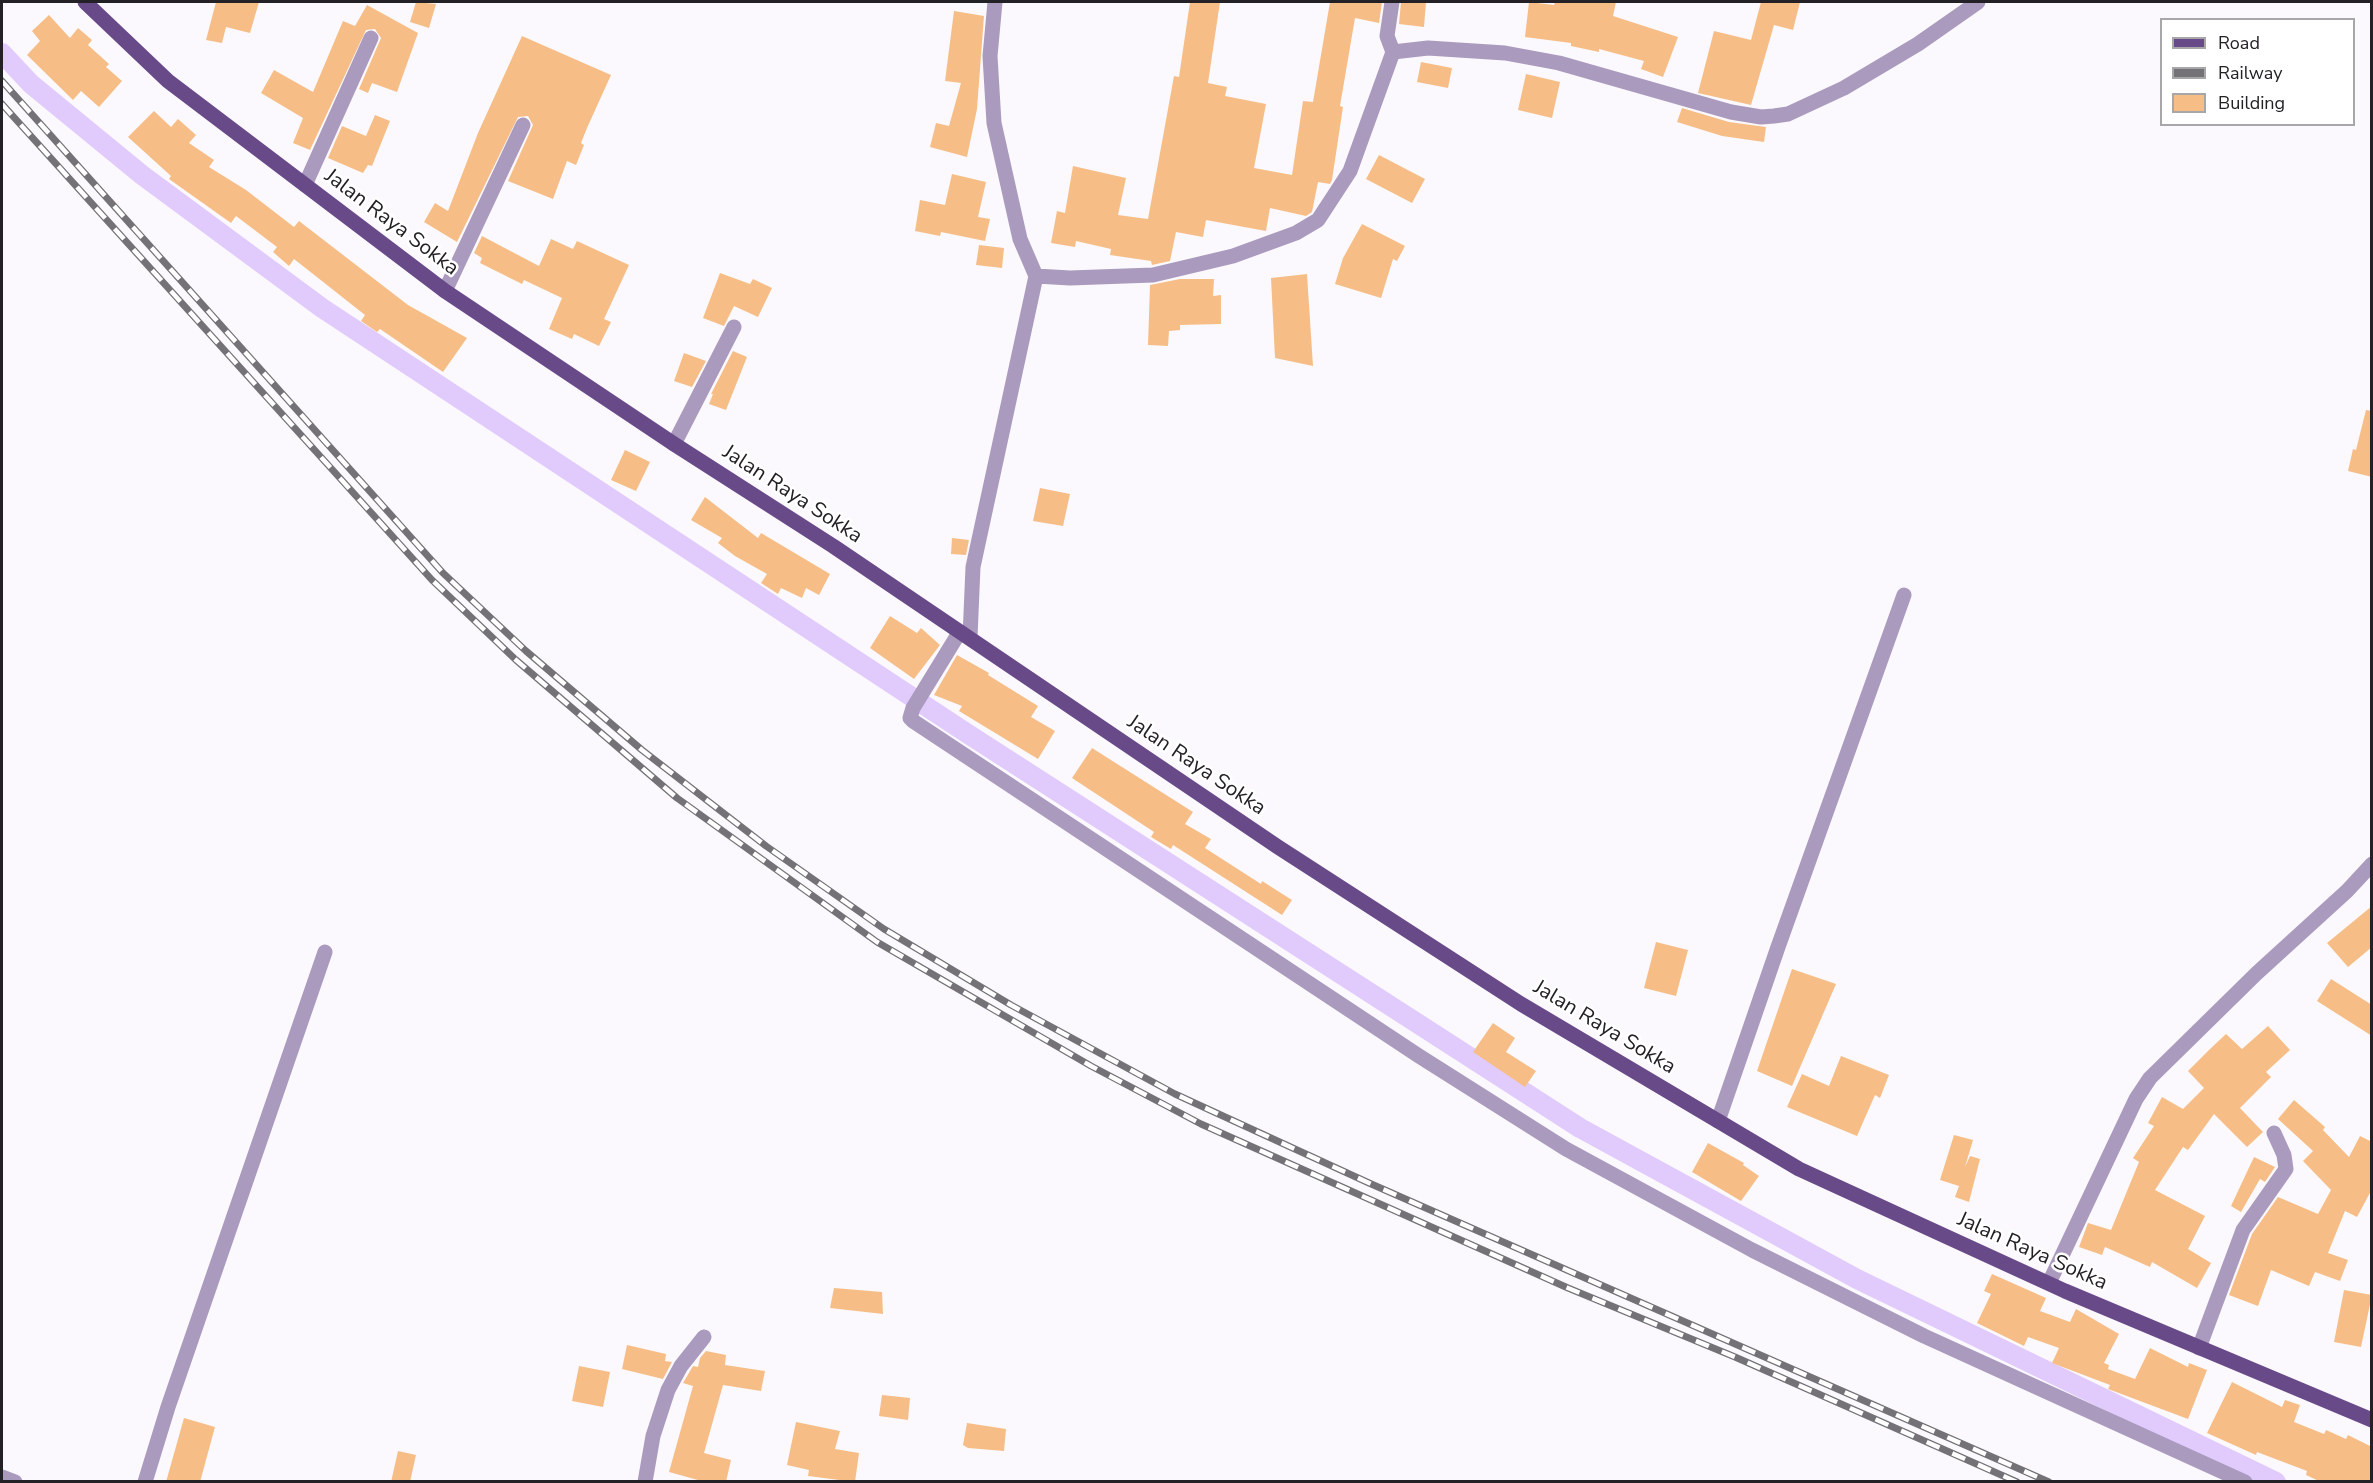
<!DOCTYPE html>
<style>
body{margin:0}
#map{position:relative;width:2373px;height:1483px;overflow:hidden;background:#fbf9fe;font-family:"Nunito Sans",sans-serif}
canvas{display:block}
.frame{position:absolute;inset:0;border:3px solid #232126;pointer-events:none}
.legend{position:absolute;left:2160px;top:18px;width:195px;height:108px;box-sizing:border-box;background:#fff;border:2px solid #a7a6a8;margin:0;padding:8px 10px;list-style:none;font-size:18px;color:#232126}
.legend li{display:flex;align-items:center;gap:12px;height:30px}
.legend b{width:30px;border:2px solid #a7a6a8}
</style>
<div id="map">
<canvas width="2373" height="1483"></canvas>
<div class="frame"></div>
<ul class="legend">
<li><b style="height:8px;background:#694a89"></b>Road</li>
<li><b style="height:8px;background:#747277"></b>Railway</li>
<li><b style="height:16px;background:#f6be86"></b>Building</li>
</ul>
</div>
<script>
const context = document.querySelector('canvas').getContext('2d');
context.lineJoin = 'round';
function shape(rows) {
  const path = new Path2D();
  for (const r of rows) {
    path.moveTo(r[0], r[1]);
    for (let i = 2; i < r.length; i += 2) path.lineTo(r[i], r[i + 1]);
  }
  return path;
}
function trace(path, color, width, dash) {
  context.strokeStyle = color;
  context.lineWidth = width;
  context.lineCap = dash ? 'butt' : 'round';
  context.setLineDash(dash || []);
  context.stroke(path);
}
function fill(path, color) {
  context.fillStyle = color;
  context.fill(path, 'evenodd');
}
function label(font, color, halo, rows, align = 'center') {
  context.font = font + ' "Nunito Sans",sans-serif';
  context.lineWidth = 5;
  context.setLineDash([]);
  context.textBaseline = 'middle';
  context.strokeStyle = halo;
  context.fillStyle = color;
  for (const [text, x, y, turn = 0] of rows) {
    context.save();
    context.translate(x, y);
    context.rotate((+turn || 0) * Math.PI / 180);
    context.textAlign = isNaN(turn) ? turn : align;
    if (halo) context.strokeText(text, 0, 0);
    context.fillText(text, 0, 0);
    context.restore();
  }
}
const canal = shape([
 [2,53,31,84,142,175,322,308,968,734,1580,1128,1857,1279,2276,1482]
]);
const building = shape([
 [216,2,259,2,250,33,226,27,222,43,206,40],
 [416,2,436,4,429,28,410,22],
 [1190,2,1220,2,1208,83,1227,87,1225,96,1266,104,1254,168,1292,175,1303,101,1313,102,1330,2,1382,2,1379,23,1355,18,1340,106,1343,107,1332,180,1330,184,1318,182,1312,212,1306,216,1270,208,1266,231,1206,220,1203,237,1176,232,1170,261,1152,265,1151,261,1110,255,1111,249,1076,241,1075,247,1051,243,1057,211,1065,213,1073,166,1126,178,1118,215,1148,219,1174,76,1179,77],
 [1401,2,1426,2,1424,27,1399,24],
 [1529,2,1554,5,1555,2,1616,2,1613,16,1678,37,1663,77,1641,69,1644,61,1599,49,1599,52,1571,46,1571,43,1525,37],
 [1761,2,1800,2,1793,30,1774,25,1751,105,1698,93,1714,31,1751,40],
 [367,5,418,33,397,92,372,83,368,93,359,89,381,38,375,29,366,30,310,150,293,143,303,118,261,93,274,70,313,92,343,21,355,26],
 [954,11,984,16,977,109,967,157,930,147,936,123,949,126,961,83,945,81],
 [49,15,70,38,78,28,92,40,88,45,109,64,106,67,122,81,99,107,81,91,73,100,27,55,40,41,32,31],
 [522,36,611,75,587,128,581,143,584,145,576,165,567,161,553,199,508,181,533,125,528,116,518,117,457,242,424,222,435,203,448,211,478,133],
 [1421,62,1452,68,1448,88,1417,82],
 [1526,74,1560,82,1552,118,1518,110],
 [1682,108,1729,122,1766,127,1764,142,1722,136,1677,122],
 [154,111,171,127,178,119,196,135,189,143,214,160,209,167,246,190,294,227,299,221,408,305,467,338,443,372,380,329,377,332,361,321,365,315,294,259,289,266,273,252,277,247,236,216,231,223,169,179,171,176,128,137],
 [375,115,390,121,372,166,368,165,363,173,328,158,342,126,366,136],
 [1379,155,1425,179,1412,203,1366,179],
 [952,174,986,182,978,217,990,219,985,241,941,232,940,236,915,231,920,200,945,205],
 [1362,224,1405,246,1397,261,1393,259,1381,298,1335,284,1343,258],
 [482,236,539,266,551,239,573,249,577,241,629,265,604,319,611,322,599,346,574,334,572,339,549,329,562,298,524,280,522,284,480,263,482,258,474,253],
 [979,245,1004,248,1002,268,976,265],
 [720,273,750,284,753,279,772,288,758,317,734,306,724,326,703,318],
 [1307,274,1313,366,1275,358,1271,278],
 [1180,279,1214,279,1213,296,1221,295,1221,324,1180,325,1180,330,1169,331,1168,346,1148,345,1150,285],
 [733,351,747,357,726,410,709,404,713,394,711,394],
 [684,353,706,361,692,387,674,381],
 [2366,410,2372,411,2372,477,2348,471,2353,449,2356,450],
 [625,450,650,462,636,491,611,480],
 [1040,488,1070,494,1063,526,1033,521],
 [705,497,758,538,761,533,830,574,819,595,806,588,802,598,781,588,778,594,761,583,767,574,735,556,718,543,722,538,691,520],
 [952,538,969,540,966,555,951,554],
 [890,616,917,633,921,628,940,645,914,679,870,648],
 [957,655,989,673,988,675,1038,706,1031,717,1055,731,1038,759,959,711,962,706,934,695],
 [1092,748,1193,812,1185,824,1211,839,1205,848,1261,884,1262,881,1292,900,1282,915,1173,845,1171,849,1151,837,1154,832,1072,778],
 [2372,906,2372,947,2348,967,2327,943],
 [1656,942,1688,950,1676,996,1644,988],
 [1792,969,1836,984,1792,1086,1757,1071],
 [2331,979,2372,1005,2372,1036,2317,1001],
 [1493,1023,1515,1038,1506,1052,1536,1071,1525,1087,1473,1052],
 [2268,1026,2290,1050,2266,1072,2271,1077,2240,1108,2263,1132,2247,1147,2214,1114,2188,1150,2183,1147,2155,1190,2205,1216,2188,1249,2211,1263,2197,1288,2152,1262,2150,1267,2105,1247,2102,1255,2079,1247,2088,1223,2111,1230,2139,1162,2133,1158,2154,1126,2148,1123,2162,1097,2183,1109,2204,1088,2188,1071,2210,1049,2226,1034,2242,1049],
 [1841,1056,1889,1075,1880,1098,1875,1095,1857,1136,1787,1107,1802,1074,1829,1086],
 [2294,1100,2325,1127,2323,1130,2349,1157,2360,1136,2372,1142,2372,1189,2357,1217,2345,1211,2328,1253,2348,1260,2340,1281,2315,1272,2309,1286,2271,1270,2258,1306,2229,1295,2252,1234,2278,1197,2318,1214,2331,1190,2303,1161,2313,1151,2278,1119],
 [1954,1135,1973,1140,1965,1167,1970,1156,1980,1159,1969,1202,1955,1197,1959,1186,1940,1180],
 [1708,1143,1744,1163,1743,1165,1759,1176,1741,1201,1692,1172],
 [2254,1157,2275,1167,2265,1182,2260,1179,2241,1212,2231,1206],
 [1992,1274,2046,1298,2040,1311,2070,1322,2076,1309,2119,1334,2104,1363,2109,1365,2108,1369,2135,1379,2150,1348,2188,1367,2189,1363,2207,1370,2188,1419,2108,1389,2110,1385,2052,1363,2059,1348,2028,1337,2024,1346,1977,1323,1991,1294,1984,1291],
 [834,1288,882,1292,883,1314,830,1308],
 [2344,1290,2372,1295,2361,1347,2334,1342],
 [627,1345,666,1354,665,1361,672,1362,663,1379,622,1369],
 [706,1351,726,1355,725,1365,765,1371,761,1391,723,1385,704,1453,731,1460,726,1482,705,1482,669,1472,693,1386,683,1383,693,1366,698,1367,700,1358],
 [579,1366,610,1372,603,1407,572,1401],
 [2232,1382,2282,1407,2285,1400,2300,1405,2294,1422,2324,1434,2326,1430,2346,1439,2348,1435,2372,1447,2372,1482,2321,1482,2306,1475,2307,1471,2257,1452,2256,1455,2207,1433],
 [882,1395,910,1398,908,1420,879,1416],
 [184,1418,215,1427,200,1482,166,1482],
 [796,1422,840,1431,835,1449,859,1453,855,1482,808,1476,809,1470,787,1465],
 [967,1423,1006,1429,1004,1451,968,1448,963,1445],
 [398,1451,416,1455,410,1482,391,1482]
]);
const minor = shape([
 [995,2,990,56,994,123,1020,239,1036,276],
 [1392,2,1387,36,1393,52],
 [305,185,371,38],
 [445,291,523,125],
 [674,444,734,327],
 [959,633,913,708,910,718,913,721,1419,1056,1566,1149,1752,1250,1924,1336,2245,1482],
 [970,637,973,567,1036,276,1070,278,1153,275,1233,256,1296,233,1318,220,1350,171,1393,52,1428,48,1505,53,1559,63,1731,112,1761,117,1774,116,1788,114,1844,88,1918,44,1978,2],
 [1718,1121,1778,947,1904,595],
 [2049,1283,2136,1099,2150,1078,2257,973,2347,891,2372,864],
 [2199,1348,2243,1230,2286,1169,2284,1155,2274,1133],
 [2,1477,15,1482],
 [145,1482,168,1407,325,952],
 [645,1482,653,1436,668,1390,681,1366,704,1337]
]);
const major = shape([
 [85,2,168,81,445,291,674,444,833,546,1278,847,1521,1004,1799,1169,2065,1291,2372,1420]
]);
const rail = shape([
 [2,81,443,573,526,651,642,750,766,846,884,929,1011,1005,1175,1094,1369,1183,2049,1482],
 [2,104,432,580,516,660,677,798,877,942,1091,1066,1201,1124,1568,1288,1735,1357,2017,1482]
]);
const streetNames = [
 ["Jalan Raya Sokka",391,223,37],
 ["Jalan Raya Sokka",792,495,33],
 ["Jalan Raya Sokka",1196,766,34],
 ["Jalan Raya Sokka",1604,1028,31],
 ["Jalan Raya Sokka",2032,1252,24]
];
trace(canal, '#e1cbfd', 20);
fill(building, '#f6be86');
trace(minor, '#aa9abe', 15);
trace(major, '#694a89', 15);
trace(rail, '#747277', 7);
trace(rail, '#fff', 4.5, [14]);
label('21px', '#232126', '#fff', streetNames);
</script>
